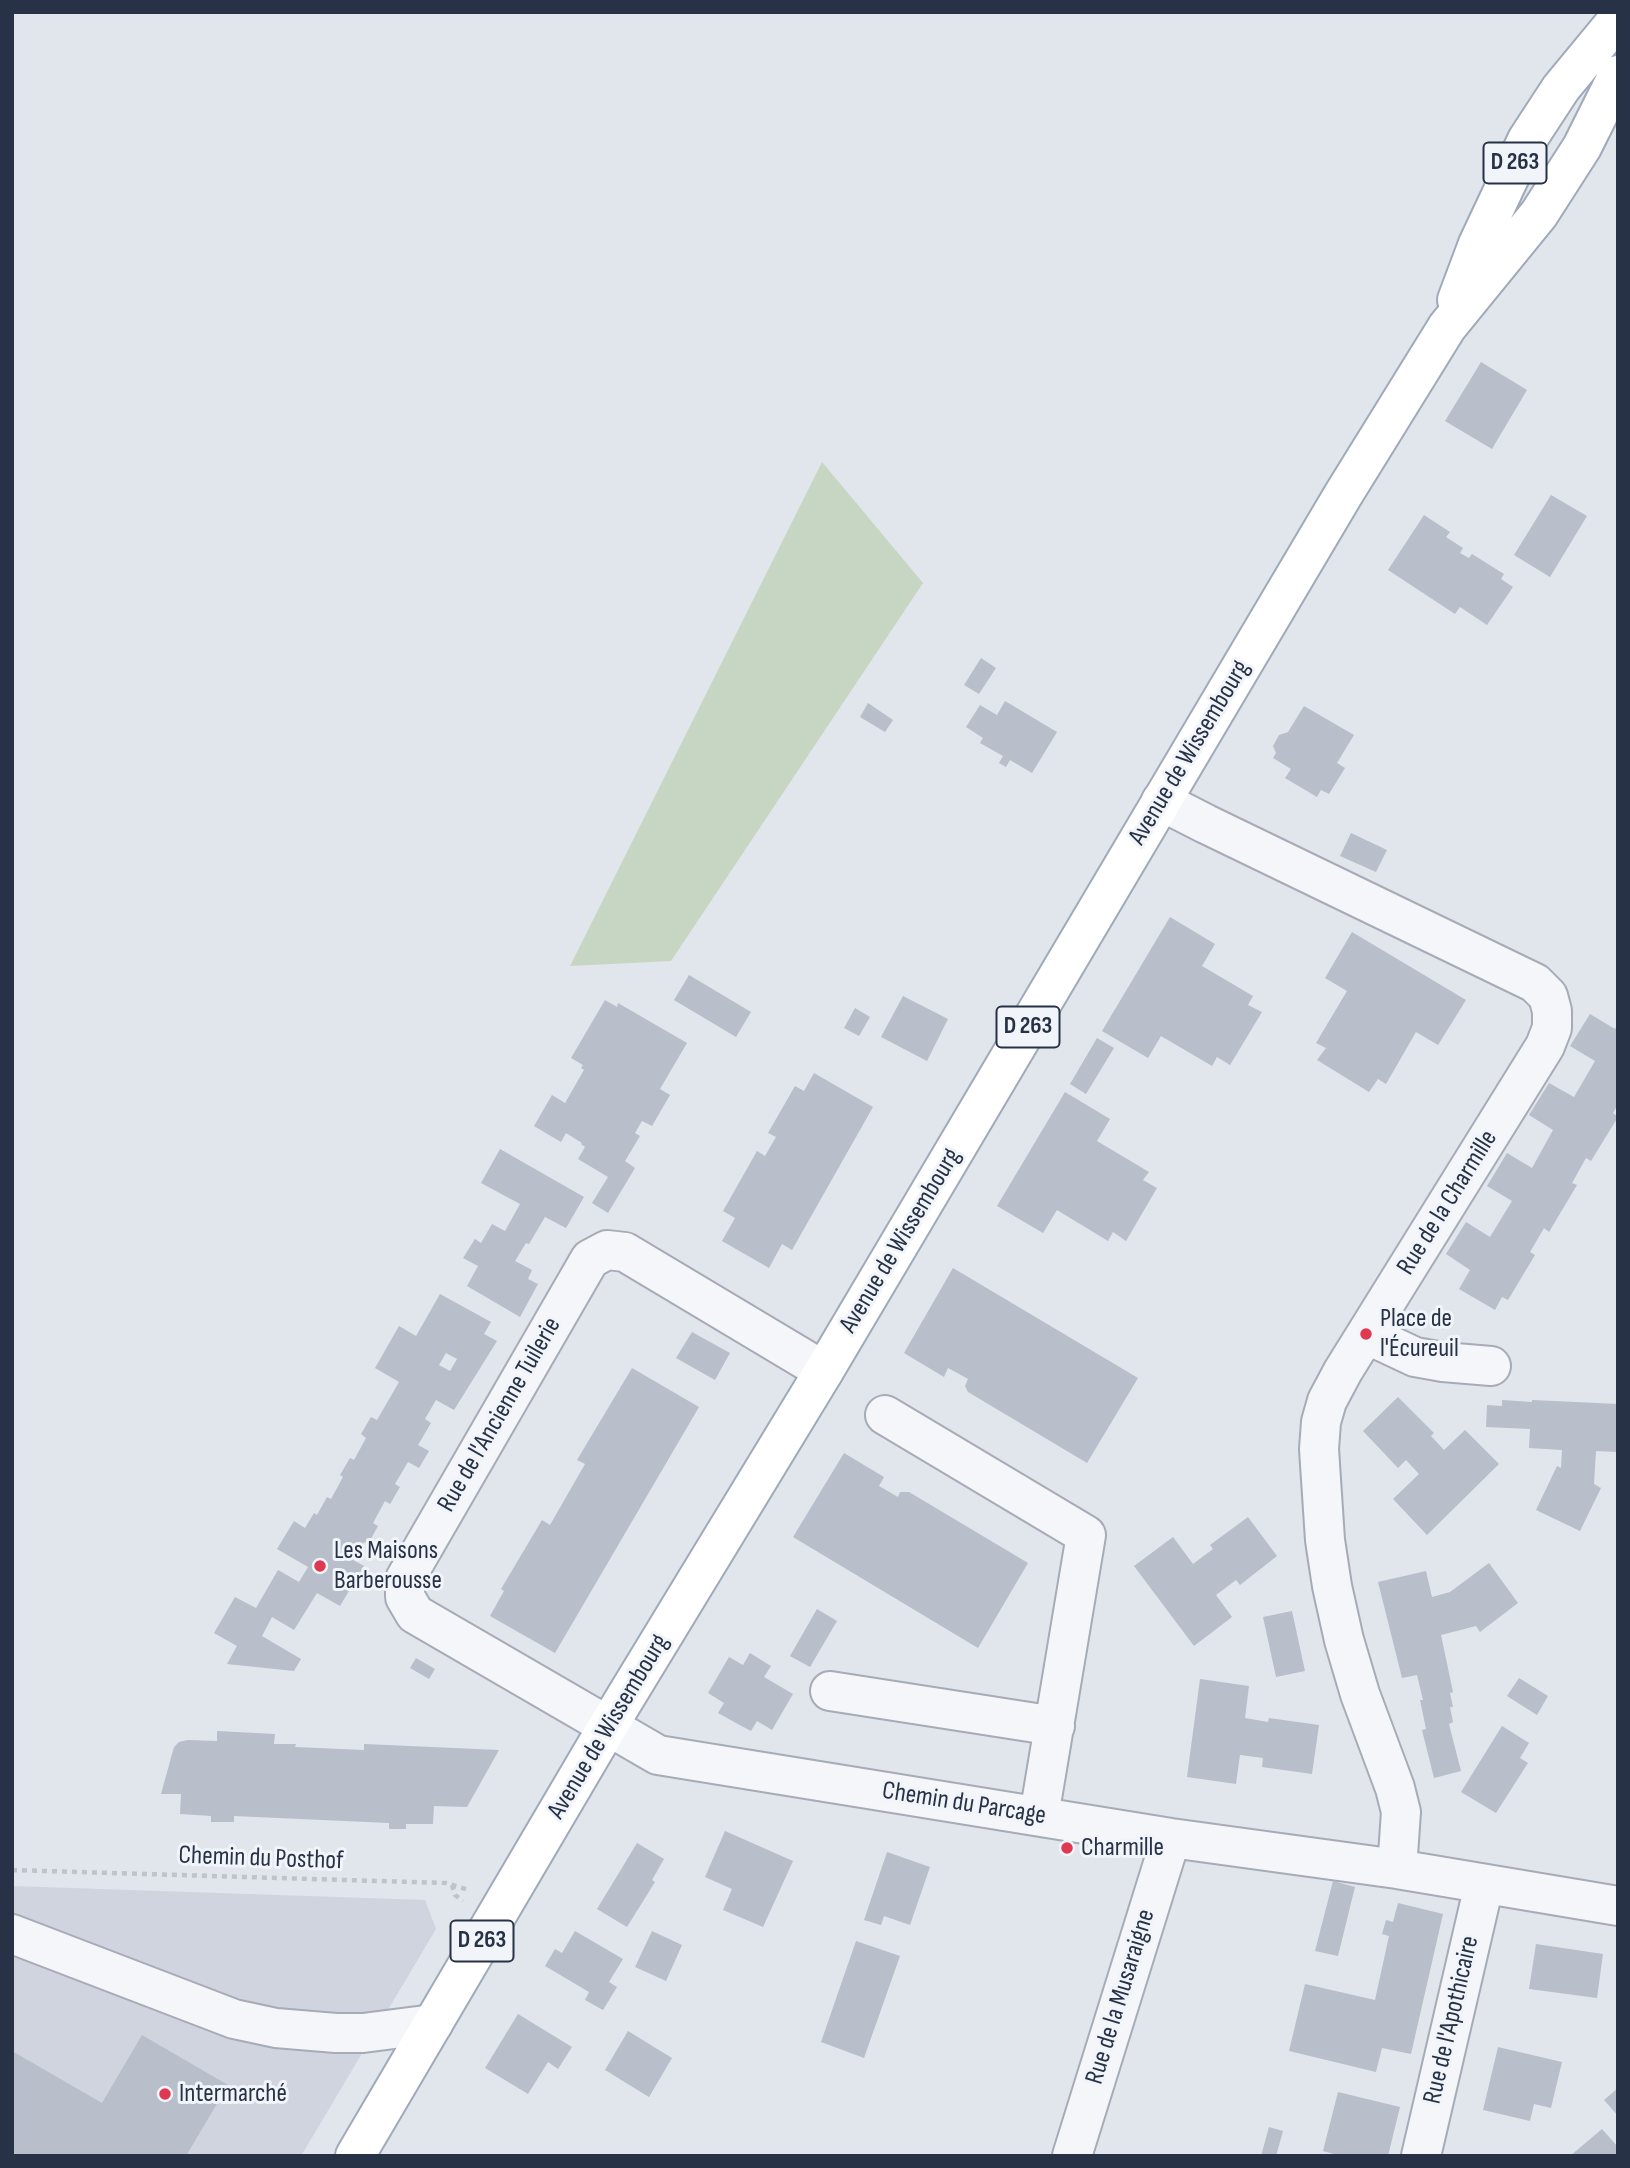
<!DOCTYPE html>
<meta charset="utf-8">
<style>
body{margin:0}
#map{position:relative;width:1630px;height:2168px;overflow:hidden;background:#e1e5ec;font-family:"Sofia Sans Condensed",sans-serif}
canvas{display:block}
.frame{position:absolute;inset:0;border:14px solid #273246;pointer-events:none}
</style>
<div id="map">
<canvas width="1630" height="2168"></canvas>
<div class="frame"></div>
</div>
<script>
const context = document.querySelector('canvas').getContext('2d');
context.lineJoin = 'round';
function fill(path, color) {
  context.fillStyle = color;
  context.fill(path, 'evenodd');
}
function shape(rows) {
  const path = new Path2D();
  for (const r of rows) {
    path.moveTo(r[0], r[1]);
    for (let i = 2; i < r.length; i += 2) path.lineTo(r[i], r[i + 1]);
  }
  return path;
}
function trace(path, color, width, dash) {
  context.strokeStyle = color;
  context.lineWidth = width;
  context.lineCap = dash ? 'butt' : 'round';
  context.setLineDash(dash || []);
  context.stroke(path);
}
function label(font, color, halo, rows, align = 'center') {
  context.font = font + ' "Sofia Sans Condensed",sans-serif';
  context.lineWidth = 6;
  context.setLineDash([]);
  context.textBaseline = 'middle';
  context.strokeStyle = halo;
  context.fillStyle = color;
  for (const [text, x, y, turn = 0] of rows) {
    context.save();
    context.translate(x, y);
    context.rotate((+turn || 0) * Math.PI / 180);
    context.textAlign = isNaN(turn) ? turn : align;
    if (halo) context.strokeText(text, 0, 0);
    context.fillText(text, 0, 0);
    context.restore();
  }
}
const built = shape([
 [12,1886,425,1900,436,1929,301,2156,12,2156]
]);
const green = shape([
 [822,462,923,583,671,961,570,966]
]);
const building = shape([
 [1481,362,1527,390,1492,449,1445,421],
 [1551,495,1587,516,1550,577,1514,555],
 [1424,515,1450,532,1446,537,1463,548,1460,553,1469,558,1472,554,1504,574,1501,579,1513,587,1487,625,1460,607,1455,614,1388,570],
 [981,658,996,668,979,694,964,685],
 [1005,701,1057,732,1032,773,1010,760,1006,767,999,763,1003,756,980,743,983,738,966,727,980,705,997,715],
 [868,703,893,720,885,732,860,717],
 [1304,706,1354,735,1337,763,1345,768,1329,794,1321,790,1317,797,1285,778,1291,769,1273,758,1276,753,1273,746,1279,735,1288,732],
 [1351,833,1387,850,1376,872,1340,856],
 [1170,917,1215,944,1202,966,1253,996,1248,1005,1262,1012,1230,1065,1217,1057,1212,1066,1161,1036,1148,1058,1102,1031],
 [1352,932,1466,1000,1438,1045,1416,1032,1386,1084,1378,1079,1369,1092,1317,1060,1326,1048,1316,1043,1347,991,1325,978],
 [689,975,751,1012,736,1037,674,1000],
 [903,996,948,1019,927,1061,881,1037],
 [605,1000,617,1007,618,1003,687,1043,660,1089,670,1095,652,1126,642,1121,635,1133,640,1136,625,1161,635,1168,608,1213,592,1203,608,1177,578,1159,585,1147,581,1144,582,1143,566,1133,561,1142,534,1126,552,1095,565,1103,584,1070,581,1068,583,1065,571,1058],
 [855,1008,870,1017,859,1036,844,1028],
 [1590,1014,1615,1029,1618,1024,1618,1104,1613,1113,1618,1117,1591,1161,1586,1158,1572,1183,1577,1185,1549,1232,1544,1228,1530,1252,1535,1255,1508,1300,1502,1297,1495,1310,1459,1289,1470,1270,1446,1254,1466,1222,1490,1237,1512,1201,1487,1186,1507,1153,1532,1168,1553,1130,1529,1115,1549,1083,1574,1097,1595,1061,1570,1046],
 [1097,1038,1114,1048,1086,1094,1070,1084],
 [814,1073,873,1107,792,1250,782,1244,769,1268,722,1241,735,1218,723,1211,757,1151,765,1156,776,1137,768,1133,795,1086,804,1091],
 [1065,1092,1110,1119,1097,1141,1149,1172,1143,1180,1157,1188,1126,1241,1113,1232,1108,1241,1057,1210,1043,1233,997,1206],
 [500,1149,584,1197,566,1228,545,1217,529,1244,526,1243,515,1261,532,1270,528,1279,538,1284,520,1317,467,1286,478,1266,463,1258,475,1239,481,1243,492,1224,505,1231,520,1204,481,1183],
 [953,1268,1138,1378,1087,1463,968,1392,965,1386,968,1379,961,1375,948,1368,944,1377,904,1353],
 [440,1294,491,1322,484,1334,497,1341,454,1410,436,1400,425,1419,431,1423,418,1445,429,1451,419,1468,408,1462,395,1484,400,1487,390,1504,385,1501,373,1523,378,1526,368,1544,364,1542,353,1560,364,1566,340,1606,317,1593,294,1630,272,1617,262,1636,301,1659,294,1671,227,1664,237,1646,214,1633,235,1597,256,1608,278,1570,299,1582,308,1567,277,1549,294,1521,305,1528,314,1513,317,1515,327,1497,331,1499,343,1477,340,1475,350,1458,354,1460,366,1438,361,1434,371,1417,377,1420,399,1382,375,1368,399,1326,416,1336],
 [446,1353,457,1359,450,1371,439,1365],
 [692,1332,730,1353,715,1380,676,1358],
 [632,1368,699,1407,555,1653,490,1616,504,1591,501,1589,542,1520,550,1525,585,1464,577,1460],
 [1398,1397,1434,1433,1431,1436,1444,1450,1465,1430,1499,1464,1427,1535,1393,1499,1419,1474,1406,1460,1398,1468,1363,1431],
 [1502,1400,1532,1402,1532,1400,1618,1404,1618,1452,1596,1451,1594,1484,1601,1488,1580,1531,1536,1510,1557,1466,1561,1468,1562,1450,1529,1448,1530,1429,1486,1427,1487,1405,1502,1406],
 [844,1453,884,1477,879,1486,898,1497,900,1492,909,1492,1028,1563,978,1648,793,1537],
 [1248,1517,1277,1556,1240,1585,1236,1580,1216,1595,1232,1617,1194,1646,1134,1566,1173,1537,1193,1564,1213,1549,1210,1545],
 [1489,1563,1518,1603,1480,1632,1476,1626,1441,1635,1453,1692,1450,1693,1453,1707,1450,1707,1453,1722,1449,1724,1461,1771,1434,1778,1422,1730,1426,1729,1420,1700,1423,1700,1417,1675,1402,1678,1378,1582,1426,1571,1432,1597,1450,1592],
 [817,1609,837,1621,810,1667,790,1656],
 [1292,1611,1305,1671,1276,1677,1263,1617],
 [750,1653,771,1666,764,1677,793,1694,772,1730,757,1721,751,1731,736,1723,718,1713,724,1703,708,1693,729,1657,743,1665],
 [416,1658,435,1669,429,1679,410,1668],
 [1519,1678,1548,1696,1537,1715,1507,1696],
 [1200,1679,1249,1686,1245,1718,1268,1722,1269,1718,1319,1725,1312,1774,1262,1767,1263,1758,1240,1755,1236,1784,1187,1777],
 [1502,1726,1529,1743,1520,1758,1528,1763,1496,1813,1461,1792],
 [217,1731,275,1734,274,1744,296,1744,295,1747,364,1750,364,1744,499,1750,467,1807,434,1806,433,1824,406,1824,406,1829,389,1829,389,1823,234,1816,234,1822,211,1822,211,1816,180,1814,181,1794,161,1794,174,1747,179,1742,188,1740,217,1741],
 [725,1831,793,1861,763,1927,723,1910,732,1889,705,1877],
 [637,1843,664,1859,652,1880,655,1882,627,1927,597,1909],
 [887,1852,930,1867,910,1925,884,1916,881,1925,864,1920],
 [1333,1881,1355,1887,1338,1956,1315,1951],
 [1398,1903,1443,1914,1411,2054,1382,2048,1376,2072,1289,2051,1305,1984,1375,2000,1389,1936,1382,1934,1386,1920,1393,1922],
 [575,1931,623,1959,609,1982,617,1987,603,2010,585,2000,589,1992,545,1966,555,1949,562,1953],
 [652,1931,682,1945,666,1981,635,1967],
 [856,1941,900,1956,864,2058,821,2042],
 [1536,1944,1603,1954,1597,1998,1529,1989],
 [518,2014,572,2047,558,2069,548,2062,528,2094,485,2068],
 [628,2031,672,2058,649,2097,605,2070],
 [142,2035,228,2085,186,2156,12,2156,12,2051,102,2103],
 [1498,2047,1562,2062,1551,2108,1534,2104,1530,2121,1483,2110],
 [1618,2088,1618,2116,1604,2100],
 [1338,2092,1400,2107,1388,2156,1341,2156,1323,2151],
 [1269,2127,1283,2131,1276,2156,1261,2156],
 [1602,2129,1618,2147,1618,2156,1570,2156]
]);
const path = shape([
 [12,1870,446,1883,469,1890],
 [452,1885,455,1895,463,1901]
]);
const minor = shape([
 [1161,801,1206,824,1535,983,1548,996,1552,1011,1552,1028,1545,1046,1343,1371,1327,1401,1321,1422,1319,1449,1325,1540,1332,1586,1344,1640,1360,1694,1395,1788,1401,1812,1397,1869],
 [1366,1334,1415,1357,1443,1362,1491,1366],
 [824,1371,625,1252,607,1250,590,1259,405,1579,405,1597,415,1614,658,1755,1171,1838,1397,1869,1618,1906],
 [885,1415,1086,1535,1039,1816],
 [830,1691,1055,1726],
 [12,1934,234,2019,276,2028,336,2033,363,2033,433,2024],
 [1072,2156,1171,1838],
 [1421,2156,1484,1885]
]);
const major = shape([
 [1457,300,1478,244,1527,140,1561,88,1618,19],
 [355,2156,608,1726,824,1371,1343,495,1447,327,1539,214,1582,147,1618,75]
]);
const markers = [
 [1366,1334,7,"#de3950"],
 [320,1566,7,"#de3950"],
 [1067,1848,7,"#de3950"],
 [165,2094,7,"#de3950"]
];
const shields = [
 [1515,163,63],
 [1028,1027,63],
 [482,1941,63]
];
const shieldNames = [
 ["D 263",1515,163],
 ["D 263",1028,1027],
 ["D 263",482,1941]
];
const streetNames = [
 ["Avenue de Wissembourg",1190,753,-59],
 ["Rue de la Charmille",1448,1203,-58],
 ["Avenue de Wissembourg",901,1241,-59],
 ["Rue de l'Ancienne Tuilerie",500,1415,-60],
 ["Avenue de Wissembourg",609,1727,-59],
 ["Chemin du Parcage",964,1804,9],
 ["Chemin du Posthof",261,1859,2],
 ["Rue de la Musaraigne",1121,1997,-73],
 ["Rue de l'Apothicaire",1452,2020,-77]
];
const poiNames = [
 ["Place de",1380,1319],
 ["l'Écureuil",1380,1349],
 ["Les Maisons",334,1551],
 ["Barberousse",334,1581],
 ["Charmille",1081,1848],
 ["Intermarché",179,2094]
];
fill(built, '#cfd4de');
fill(green, '#c7d6c2');
fill(building, '#b8beca');
trace(minor, '#a5acb7', 42);
trace(major, '#9fa9b9', 42);
trace(path, '#bfc3ca', 4.5, [5, 5]);
trace(minor, '#f5f6f9', 38);
trace(major, '#fff', 38);
for (const [x, y, r, color] of markers) {
  const dot = new Path2D();
  dot.arc(x, y, r, 0, 2 * Math.PI);
  context.fillStyle = color;
  context.fill(dot);
  trace(dot, '#f1f4f9', 2.5);
}
for (const [x, y, w] of shields) {
  const box = new Path2D();
  box.roundRect(x - w / 2, y - 20.5, w, 41, 5);
  context.fillStyle = '#f1f4f9';
  context.fill(box);
  trace(box, '#273246', 2);
}
label('bold 24px', '#273246', null, shieldNames);
label('26px', '#273246', '#f1f4f9', streetNames);
label('26px', '#273246', '#f1f4f9', poiNames, 'left');
</script>
